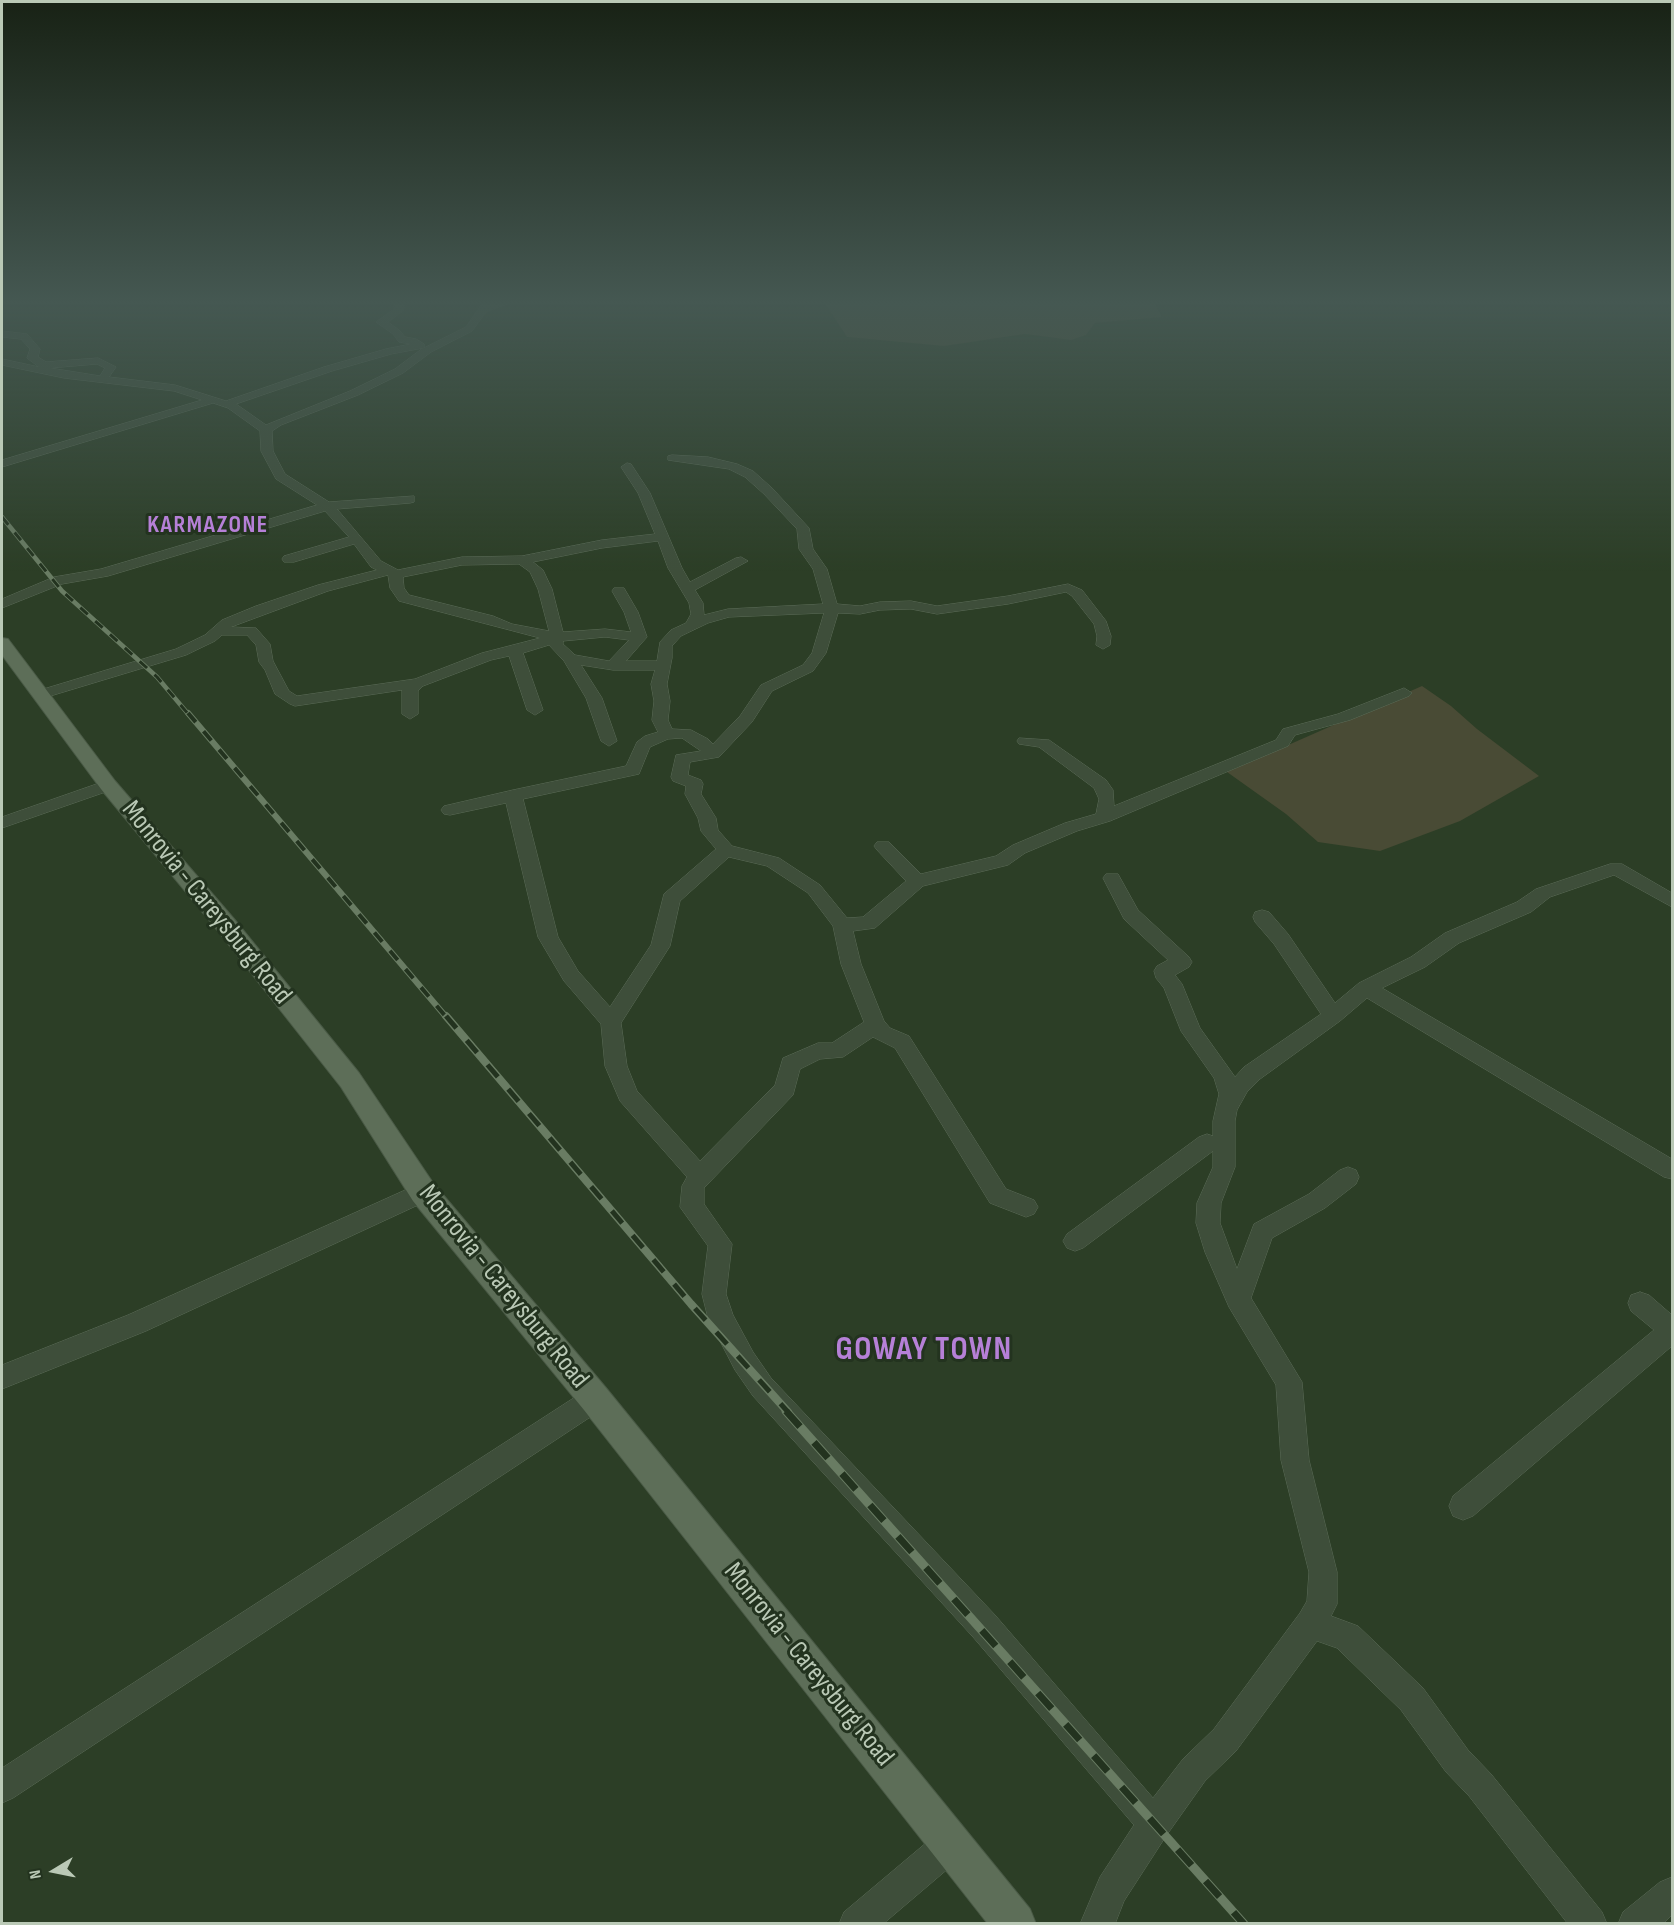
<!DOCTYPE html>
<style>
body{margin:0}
#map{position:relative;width:1674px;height:1925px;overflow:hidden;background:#2c3e26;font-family:"Sofia Sans Condensed",sans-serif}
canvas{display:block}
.frame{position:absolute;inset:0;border:3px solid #bac9b6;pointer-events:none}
.north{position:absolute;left:24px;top:1841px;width:60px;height:60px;-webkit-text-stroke:4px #23331f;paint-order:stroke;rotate:260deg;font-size:16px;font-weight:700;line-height:24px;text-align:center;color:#bac9b6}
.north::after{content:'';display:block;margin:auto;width:21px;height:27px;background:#bac9b6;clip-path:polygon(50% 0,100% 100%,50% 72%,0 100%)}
</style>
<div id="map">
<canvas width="1674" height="1925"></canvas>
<div class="frame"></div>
<div class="north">N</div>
</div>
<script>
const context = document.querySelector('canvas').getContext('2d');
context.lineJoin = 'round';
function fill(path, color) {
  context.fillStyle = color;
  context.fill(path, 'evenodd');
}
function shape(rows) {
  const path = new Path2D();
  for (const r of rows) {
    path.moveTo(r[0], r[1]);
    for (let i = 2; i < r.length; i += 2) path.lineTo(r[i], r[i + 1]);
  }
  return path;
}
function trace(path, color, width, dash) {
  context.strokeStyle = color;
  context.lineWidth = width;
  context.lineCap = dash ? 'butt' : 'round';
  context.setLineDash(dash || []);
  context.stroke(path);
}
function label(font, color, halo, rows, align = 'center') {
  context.font = font + ' "Sofia Sans Condensed",sans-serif';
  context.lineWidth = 6;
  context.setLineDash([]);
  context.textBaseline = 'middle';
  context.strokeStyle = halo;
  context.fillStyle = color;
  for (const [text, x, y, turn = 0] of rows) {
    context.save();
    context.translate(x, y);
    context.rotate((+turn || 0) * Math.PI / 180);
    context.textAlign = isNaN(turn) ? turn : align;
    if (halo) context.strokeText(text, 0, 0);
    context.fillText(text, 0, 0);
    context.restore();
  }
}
const green = shape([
 [824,302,1154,302,1162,317,1095,323,1086,335,1071,340,1025,334,944,346,847,337],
 [1422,686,1451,706,1477,729,1539,776,1460,821,1380,851,1318,842,1286,814,1227,772]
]);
const minor = shape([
 [394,302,404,302,404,310,388,322,399,330,405,337,416,339,424,344,424,348,466,327,483,302,492,302,491,304,512,302,486,312,472,331,431,352,403,373,358,395,281,425,272,431,273,451,285,474,329,502,414,496,414,502,410,503,337,509,381,561,398,570,462,557,522,556,602,540,655,534,638,493,621,467,627,463,631,464,650,493,682,568,690,582,736,558,741,557,748,561,695,590,703,603,704,615,728,609,823,604,813,569,799,549,797,529,764,494,745,477,729,469,668,460,668,456,672,455,708,457,737,464,753,471,772,488,809,528,813,549,827,569,837,604,860,606,880,602,911,601,937,606,1008,596,1068,584,1082,590,1106,621,1111,636,1110,645,1103,649,1096,645,1097,636,1094,624,1072,596,1066,592,1008,604,937,614,911,609,880,610,860,614,838,613,826,653,813,671,772,691,752,722,719,757,690,762,688,775,701,780,703,784,701,794,716,818,718,830,732,846,779,858,820,885,847,918,863,917,906,881,877,850,874,846,877,842,889,842,921,874,996,856,1013,845,1065,823,1096,814,1099,799,1094,788,1039,747,1019,744,1017,741,1019,738,1049,740,1106,780,1113,790,1114,806,1276,740,1283,729,1338,714,1399,690,1404,688,1412,693,1409,696,1350,720,1295,735,1288,746,1110,821,1077,831,1025,853,1008,865,923,886,875,928,853,931,861,964,884,1021,890,1028,909,1036,1006,1189,1034,1200,1038,1207,1034,1214,1026,1217,990,1203,895,1048,873,1037,843,1057,820,1059,800,1069,793,1095,704,1188,704,1204,732,1244,726,1294,733,1315,753,1352,771,1378,995,1615,1153,1798,1183,1759,1214,1729,1300,1613,1307,1601,1309,1572,1281,1460,1276,1385,1229,1307,1205,1252,1196,1223,1197,1203,1213,1167,1213,1151,1083,1248,1075,1251,1067,1248,1063,1241,1067,1234,1199,1137,1207,1134,1213,1136,1213,1121,1219,1094,1214,1078,1181,1031,1164,988,1156,978,1154,971,1157,966,1168,960,1124,919,1103,878,1106,874,1118,874,1138,910,1189,957,1192,962,1189,967,1175,975,1182,984,1200,1028,1235,1077,1244,1067,1321,1014,1274,944,1255,922,1253,917,1255,912,1262,910,1269,912,1288,934,1335,1003,1359,983,1411,957,1445,933,1517,902,1536,889,1610,864,1622,864,1672,893,1672,907,1614,875,1550,897,1531,912,1459,943,1425,967,1382,988,1672,1159,1672,1179,1664,1177,1367,998,1340,1021,1260,1079,1247,1092,1237,1110,1235,1121,1235,1167,1221,1203,1220,1223,1237,1269,1254,1224,1309,1194,1340,1170,1348,1167,1356,1170,1359,1177,1356,1184,1325,1208,1272,1238,1251,1298,1302,1382,1309,1460,1337,1572,1337,1604,1331,1616,1358,1626,1423,1688,1468,1750,1491,1774,1602,1912,1607,1924,1568,1924,1469,1796,1446,1772,1401,1710,1337,1648,1317,1641,1236,1751,1205,1781,1166,1836,1124,1901,1115,1924,1080,1924,1100,1877,1134,1825,973,1637,753,1396,735,1370,708,1318,702,1294,708,1246,680,1207,682,1186,687,1177,620,1101,605,1066,601,1024,564,981,538,937,506,803,450,815,444,814,441,810,444,806,513,790,626,766,637,742,645,736,658,732,652,720,654,701,651,684,655,670,613,670,581,665,602,698,617,741,609,746,601,741,586,698,564,661,549,645,523,653,543,710,535,715,527,710,509,656,491,660,423,686,418,691,418,714,410,719,402,714,402,690,295,706,290,704,275,694,265,670,259,662,256,645,247,635,222,635,215,641,186,655,47,697,37,697,34,694,37,691,176,649,205,635,222,620,256,606,318,585,377,570,371,567,354,544,294,562,284,562,282,559,284,556,349,537,325,511,108,576,62,584,2,608,2,599,54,577,101,569,317,505,276,479,261,451,260,431,228,408,213,403,2,467,2,460,202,400,174,391,64,378,2,365,2,359,39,367,27,358,30,349,21,339,2,337,2,331,27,334,40,349,38,357,46,362,98,358,116,367,109,377,175,385,226,401,324,367,386,349,411,344,399,342,393,334,376,322,394,309,394,302],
 [423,348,395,369,350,391,266,425,236,404,332,371,391,354,423,348],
 [97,364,105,368,100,376,50,368,97,364],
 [658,541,668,568,689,603,691,614,686,623,671,630,660,642,657,661,626,661,647,637,638,612,624,588,614,588,612,591,624,612,631,632,605,629,563,632,552,589,543,570,533,562,602,548,658,541],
 [519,564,530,572,538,589,549,631,512,624,493,616,409,595,404,588,403,577,462,565,519,564],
 [388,575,390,588,399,601,540,638,482,653,415,679,297,696,289,691,273,661,270,644,256,628,231,627,328,591,388,575],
 [824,613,812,653,803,665,761,685,740,716,713,744,708,739,691,730,672,729,668,720,670,701,667,684,672,658,672,646,681,636,708,623,729,617,824,613],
 [605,637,629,640,609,661,575,655,563,644,563,641,605,637],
 [682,738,701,751,676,755,671,777,673,781,686,786,685,794,698,818,701,831,716,849,664,894,651,945,610,1007,578,971,558,937,523,799,639,774,650,747,668,739,682,738],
 [729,857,767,866,808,893,833,926,841,964,864,1022,832,1043,818,1043,783,1058,775,1085,700,1161,637,1091,627,1066,621,1023,670,946,680,901,729,857],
 [108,780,114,781,116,785,114,789,2,828,2,817,108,780],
 [423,1182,431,1185,435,1192,431,1199,146,1331,2,1389,2,1365,128,1315,423,1182],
 [1640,1292,1649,1295,1672,1315,1672,1346,1473,1516,1463,1520,1453,1516,1449,1506,1453,1496,1654,1330,1631,1311,1628,1303,1631,1295,1640,1292],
 [595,1386,604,1390,608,1399,604,1408,13,1798,2,1803,2,1768,586,1390,595,1386],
 [951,1827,963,1832,968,1844,963,1856,883,1924,839,1924,844,1912,939,1832,951,1827],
 [1672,1877,1672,1915,1663,1924,1618,1924,1623,1912,1660,1882,1672,1877]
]);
const major = shape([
 [2,638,8,639,115,781,234,919,359,1073,433,1183,606,1388,1030,1909,1036,1924,988,1924,584,1410,413,1201,341,1087,218,931,101,789,2,655,2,638]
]);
const railFar3 = shape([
 [2,517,62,591,157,677,189,715]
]);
const railFar2 = shape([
 [188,713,447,1018]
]);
const railFar1 = shape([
 [446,1016,691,1304,788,1412]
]);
const rail = shape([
 [786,1411,1244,1924]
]);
const farDistrictnames = [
 ["KARMAZONE",208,526]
];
const nearStreetnames = [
 ["Monrovia - Careysburg Road",206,903,51],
 ["Monrovia - Careysburg Road",503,1287,51],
 ["Monrovia - Careysburg Road",808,1665,51]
];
const nearDistrictnames = [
 ["GOWAY TOWN",924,1351]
];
fill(green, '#494b35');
trace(minor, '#5c6c58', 1);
trace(major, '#4a5a46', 2);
fill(minor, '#3e4e3a');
fill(major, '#5d6e58');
trace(railFar3, '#697c63', 4.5);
trace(railFar2, '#697c63', 6);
trace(railFar1, '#697c63', 8);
trace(rail, '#697c63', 9);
trace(railFar3, '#23331f', 3, [10]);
trace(railFar2, '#23331f', 4, [12]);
trace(railFar1, '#23331f', 5, [16]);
trace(rail, '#23331f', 7, [21]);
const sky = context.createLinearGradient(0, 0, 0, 572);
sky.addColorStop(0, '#182215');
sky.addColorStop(0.53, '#455852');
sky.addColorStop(1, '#45585200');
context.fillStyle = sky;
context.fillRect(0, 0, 1674, 572);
context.letterSpacing = '1.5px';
label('bold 24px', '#b680d7', '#23331f', farDistrictnames);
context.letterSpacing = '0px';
label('27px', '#bac9b6', '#23331f', nearStreetnames);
context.letterSpacing = '1.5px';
label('bold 33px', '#b680d7', '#23331f', nearDistrictnames);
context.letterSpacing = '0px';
</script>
